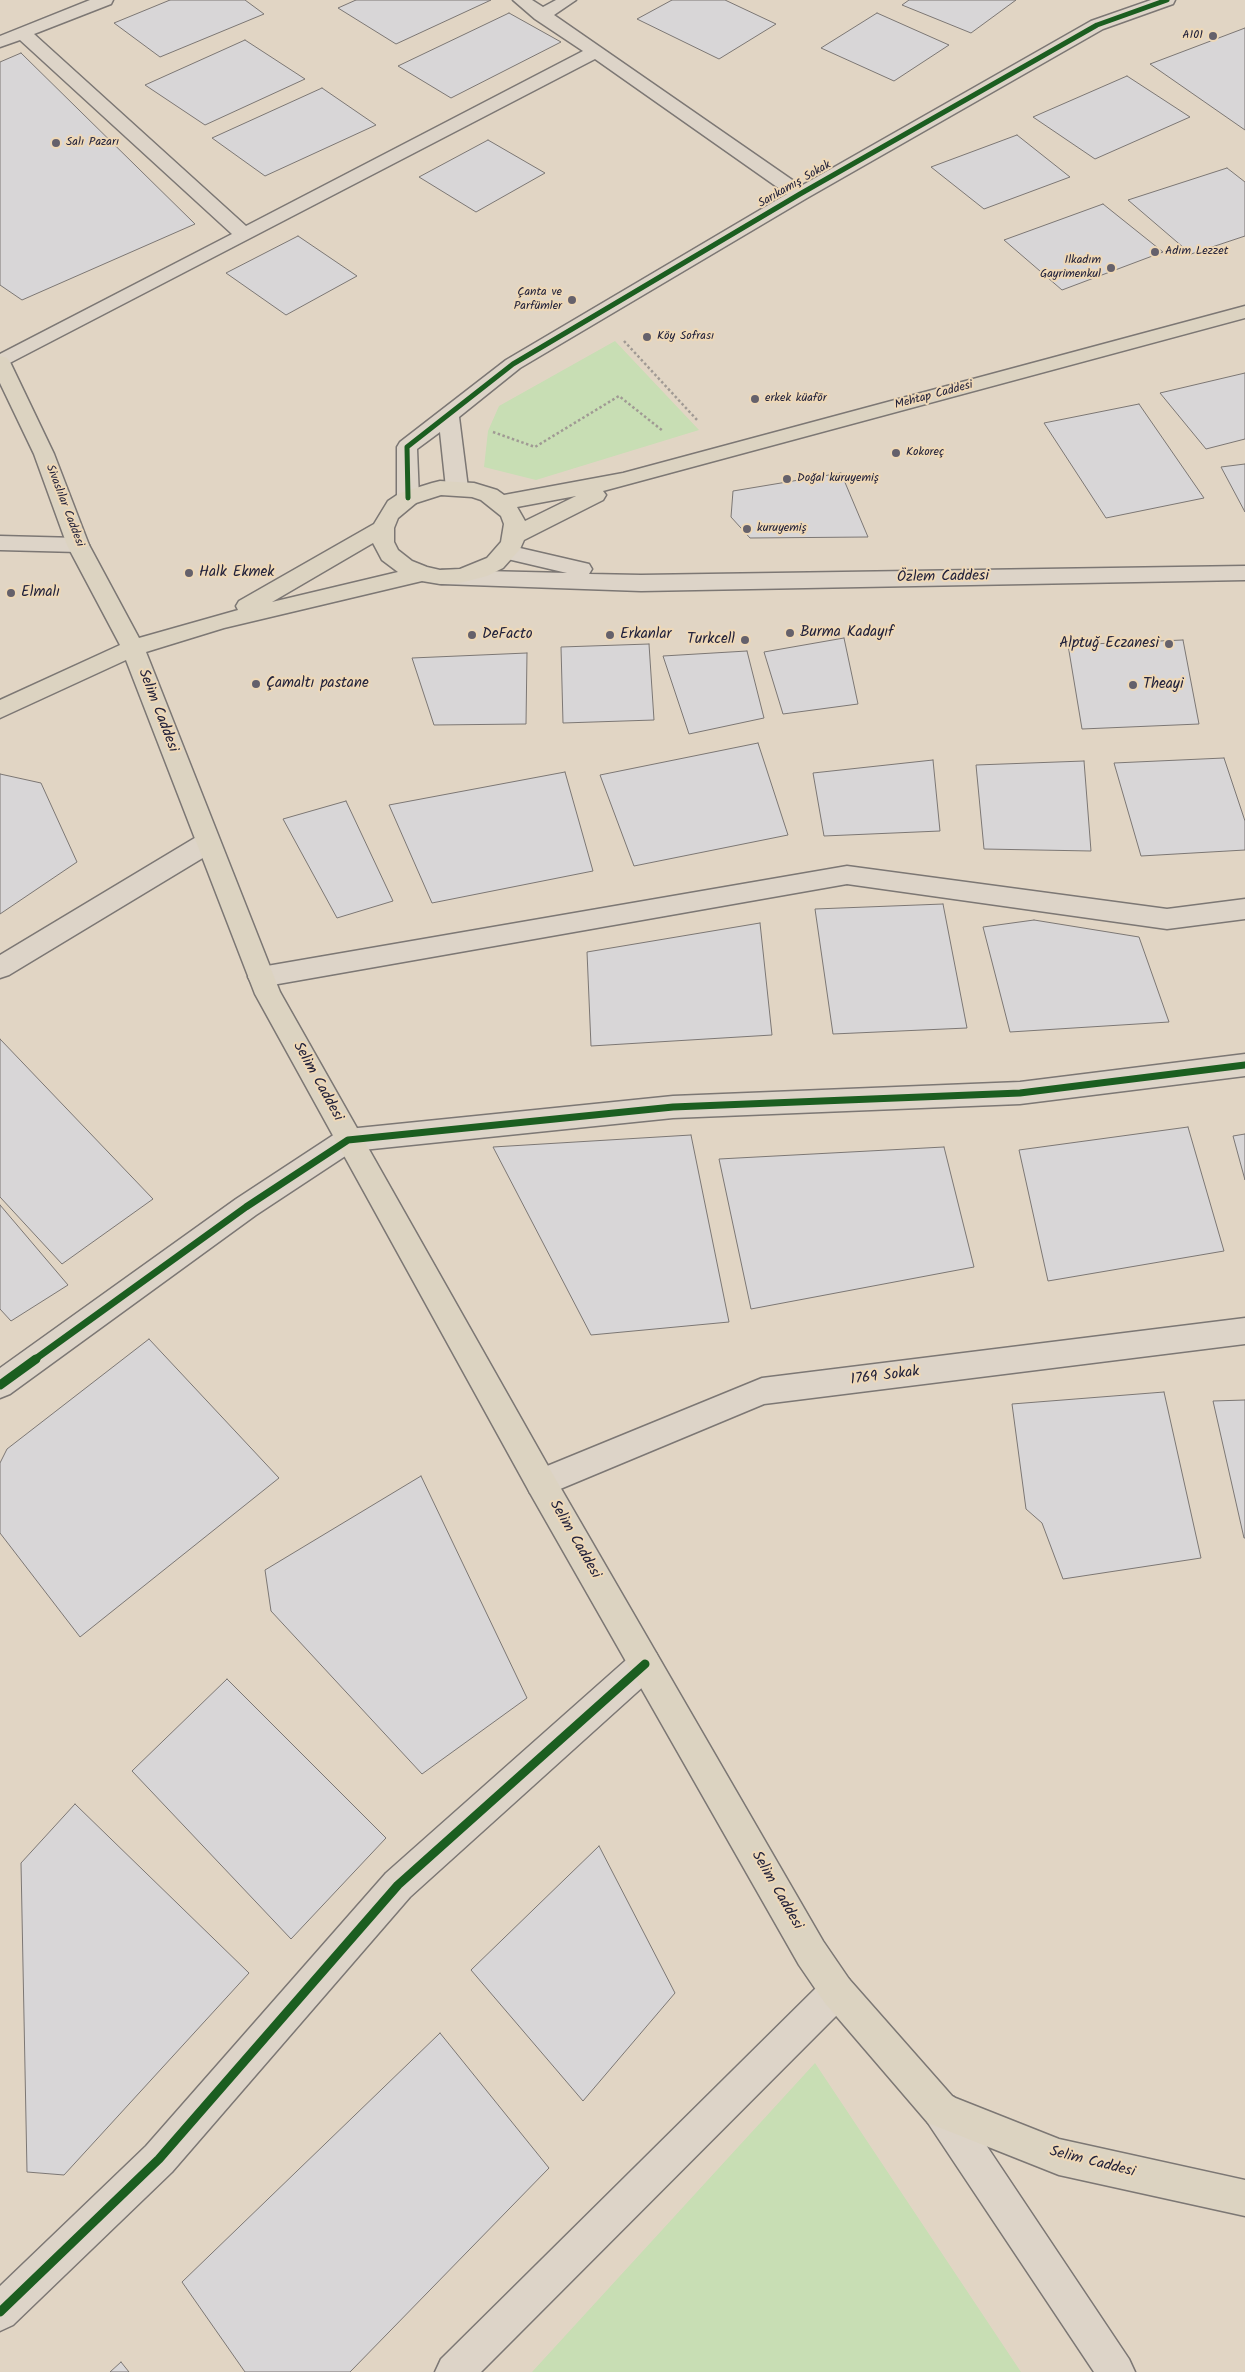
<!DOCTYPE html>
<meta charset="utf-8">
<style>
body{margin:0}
canvas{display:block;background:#e1d5c4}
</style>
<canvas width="1245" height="2372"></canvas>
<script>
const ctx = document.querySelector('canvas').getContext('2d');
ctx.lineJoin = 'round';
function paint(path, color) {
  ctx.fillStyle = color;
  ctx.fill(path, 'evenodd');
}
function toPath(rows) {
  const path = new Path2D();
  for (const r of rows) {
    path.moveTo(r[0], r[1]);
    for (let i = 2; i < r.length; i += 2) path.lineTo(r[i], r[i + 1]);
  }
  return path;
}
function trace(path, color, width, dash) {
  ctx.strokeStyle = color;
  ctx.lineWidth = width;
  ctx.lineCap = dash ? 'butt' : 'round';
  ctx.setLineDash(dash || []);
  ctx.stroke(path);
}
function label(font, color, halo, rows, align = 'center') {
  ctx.font = font + ' Kalam,sans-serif';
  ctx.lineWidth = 4;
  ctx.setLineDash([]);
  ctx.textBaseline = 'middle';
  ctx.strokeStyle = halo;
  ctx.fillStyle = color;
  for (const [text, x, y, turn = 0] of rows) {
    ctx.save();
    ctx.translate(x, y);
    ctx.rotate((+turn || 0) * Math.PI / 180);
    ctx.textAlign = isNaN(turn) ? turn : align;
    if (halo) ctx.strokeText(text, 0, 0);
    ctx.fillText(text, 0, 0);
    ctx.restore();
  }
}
const green = toPath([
 [615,341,699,430,536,480,484,467,488,431,499,406],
 [815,2063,1021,2372,532,2372]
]);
const building = toPath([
 [170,0,245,0,264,14,160,57,114,23,170,0],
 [356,0,491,0,396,44,338,8,356,0],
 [672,0,725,0,776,24,719,59,637,19,672,0],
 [909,0,1016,0,971,33,902,5,909,0],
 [509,13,561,42,451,98,398,66,509,13],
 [877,13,949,45,894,81,821,48,877,13],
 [1245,28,1245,130,1150,64,1245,28],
 [245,40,305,79,205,125,145,85,245,40],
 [21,53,195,224,22,300,0,285,0,62,21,53],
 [1127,76,1190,117,1095,159,1033,117,1127,76],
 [322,88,376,125,265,176,212,138,322,88],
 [1017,135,1070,177,984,209,931,167,1017,135],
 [488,140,545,173,476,212,419,177,488,140],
 [1227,168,1245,182,1245,236,1191,254,1128,200,1227,168],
 [1103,204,1163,252,1062,290,1004,240,1103,204],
 [298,236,357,276,286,315,226,273,298,236],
 [1245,373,1245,439,1206,449,1160,393,1245,373],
 [1139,404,1204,498,1106,518,1044,423,1139,404],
 [1245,464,1245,512,1221,467,1245,464],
 [841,473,868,537,750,538,731,517,733,491,841,473],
 [844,638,858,704,783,714,764,652,844,638],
 [1183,640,1199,724,1082,729,1068,645,1183,640],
 [649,644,654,720,563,723,561,647,649,644],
 [747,651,764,718,689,734,663,656,747,651],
 [527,653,526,724,434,725,412,658,527,653],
 [758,743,788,835,634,866,600,775,758,743],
 [1224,758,1245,821,1245,850,1141,856,1114,763,1224,758],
 [933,760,940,831,824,836,813,773,933,760],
 [1084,761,1091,851,984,849,976,765,1084,761],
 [565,772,593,871,432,903,389,805,565,772],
 [0,774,41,783,77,862,0,914,0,774],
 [346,801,393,901,337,918,283,819,346,801],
 [943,904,967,1028,833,1034,815,909,943,904],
 [1034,920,1139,937,1169,1022,1010,1032,983,927,1034,920],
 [760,923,772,1035,591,1046,587,952,760,923],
 [0,1039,153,1199,62,1264,0,1197,0,1039],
 [1188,1127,1224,1251,1048,1281,1019,1150,1188,1127],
 [1245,1134,1245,1180,1233,1136,1245,1134],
 [691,1135,729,1322,591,1335,493,1147,691,1135],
 [944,1147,974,1267,751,1309,719,1159,944,1147],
 [0,1205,68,1285,11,1321,0,1309,0,1205],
 [149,1339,279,1478,80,1637,0,1533,0,1463,7,1449,149,1339],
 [1164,1392,1201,1558,1063,1579,1042,1523,1026,1509,1012,1404,1164,1392],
 [1245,1400,1245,1538,1244,1538,1213,1401,1245,1400],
 [421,1476,527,1698,422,1774,271,1611,265,1570,421,1476],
 [227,1679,386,1838,291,1939,132,1771,227,1679],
 [75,1804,249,1973,64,2175,27,2172,21,1863,75,1804],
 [599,1846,675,1993,583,2101,471,1970,599,1846],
 [440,2033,549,2168,350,2372,245,2372,182,2282,440,2033],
 [121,2362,129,2372,110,2372,121,2362]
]);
const path = toPath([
 [624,341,698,421],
 [493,432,535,447,619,396,663,431]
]);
const minor = toPath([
 [90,0,113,0,111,4,34,34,246,226,583,51,535,19,513,0,532,0,543,7,556,0,576,0,554,15,801,186,1091,21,1151,0,1175,0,1173,4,1103,29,807,198,520,368,459,417,468,488,465,493,457,495,449,493,446,488,440,432,417,449,419,498,416,503,408,505,400,503,397,498,397,447,400,442,506,360,787,194,595,59,0,368,0,354,232,234,20,40,0,47,0,36,90,0],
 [0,536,78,538,86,540,89,545,86,550,78,552,0,550,0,536],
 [507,545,589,564,592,569,589,574,641,575,1245,566,1245,580,641,591,442,584,434,582,431,577,434,572,442,570,567,573,499,557,496,552,499,547,507,545],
 [207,834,216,836,219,843,216,850,9,975,0,978,0,955,198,836,207,834],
 [847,866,1167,909,1245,899,1245,919,1167,929,847,884,261,987,252,984,248,977,252,970,261,967,847,866],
 [1245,1054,1245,1076,1020,1104,673,1118,353,1151,256,1215,10,1394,0,1398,0,1368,236,1199,338,1132,348,1129,673,1096,1020,1082,1245,1054],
 [1245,1318,1245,1344,764,1404,541,1497,530,1493,526,1483,530,1473,762,1378,1245,1318],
 [645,1648,656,1653,661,1664,656,1675,410,1897,172,2172,13,2325,0,2331,0,2286,146,2146,386,1873,634,1653,645,1648],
 [837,1974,849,1979,854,1991,849,2003,481,2372,435,2372,441,2359,825,1979,837,1974],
 [941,2092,954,2097,1129,2359,1135,2372,1094,2372,928,2123,923,2110,928,2097,941,2092]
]);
const major = toPath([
 [1245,306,1245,318,603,491,606,495,603,500,524,540,520,549,503,568,487,576,460,583,440,584,422,581,224,628,146,652,280,992,552,1473,823,1941,849,1979,953,2097,1059,2139,1245,2180,1245,2216,1059,2175,928,2123,825,2003,799,1965,530,1493,255,994,126,660,0,718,0,700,120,645,67,545,34,454,0,383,0,356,7,358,10,362,54,454,89,545,139,638,238,610,236,606,239,601,374,524,388,501,400,493,432,483,440,481,474,483,497,490,504,495,623,473,1245,306],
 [441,495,472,497,481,500,501,516,504,524,501,542,487,558,460,569,440,570,427,567,412,561,398,550,394,542,394,528,398,518,416,503,441,495],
 [576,496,525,521,517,507,576,496],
 [373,543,382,560,398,572,272,602,373,543]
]);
const cyclewayFar2 = toPath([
 [408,498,407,447,513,364,800,194,1097,25,1167,0]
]);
const cyclewayFar1 = toPath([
 [34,1360,246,1207,348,1140,673,1107,1020,1093,1245,1065]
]);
const cycleway = toPath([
 [0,1385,36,1359],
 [0,2312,159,2159,398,1885,645,1664]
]);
const markers = [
 [1213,36,5,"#65616b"],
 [56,143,5,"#65616b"],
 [1155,252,5,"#65616b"],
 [1111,268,5,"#65616b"],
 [572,300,5,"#65616b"],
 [647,337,5,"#65616b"],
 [755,399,5,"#65616b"],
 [896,453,5,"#65616b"],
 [787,479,5,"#65616b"],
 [747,529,5,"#65616b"],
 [189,573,5,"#65616b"],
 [11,593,5,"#65616b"],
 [790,633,5,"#65616b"],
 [472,635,5,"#65616b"],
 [610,635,5,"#65616b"],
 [745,640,5,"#65616b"],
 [1169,644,5,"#65616b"],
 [256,684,5,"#65616b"],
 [1133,685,5,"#65616b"]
];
const farPoinames = [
 ["A101",1203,36,"right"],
 ["Salı Pazarı",66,143],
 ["Adım Lezzet",1165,252],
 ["Ilkadım",1101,261,"right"],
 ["Gayrimenkul",1101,275,"right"],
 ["Çanta ve",562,293,"right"],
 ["Parfümler",562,307,"right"],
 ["Köy Sofrası",657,337],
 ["erkek küaför",765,399],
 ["Kokoreç",906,453],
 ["Doğal kuruyemiş",797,479],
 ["kuruyemiş",757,529]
];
const farStreetnames = [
 ["Sarıkamış Sokak",795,185,-30],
 ["Mehtap Caddesi",934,396,-15],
 ["Sivaslılar Caddesi",64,506,69]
];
const poiNames = [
 ["Halk Ekmek",199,573],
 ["Elmalı",21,593],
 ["Burma Kadayıf",800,633],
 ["DeFacto",482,635],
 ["Erkanlar",620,635],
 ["Turkcell",735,640,"right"],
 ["Alptuğ Eczanesi",1159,644,"right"],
 ["Çamaltı pastane",266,684],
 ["Theayi",1143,685]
];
const streetNames = [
 ["Özlem Caddesi",943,578,-1],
 ["Selim Caddesi",157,711,69],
 ["Selim Caddesi",317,1082,61],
 ["1769 Sokak",885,1377,-7],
 ["Selim Caddesi",574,1540,60],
 ["Selim Caddesi",776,1891,60],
 ["Selim Caddesi",1092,2163,14]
];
paint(green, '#c8deb4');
paint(building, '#d8d6d7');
trace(building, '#7c7774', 1);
trace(minor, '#7c7774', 3);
trace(major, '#7c7774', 3);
trace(path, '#a09a94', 2.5, [2.5, 2.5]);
paint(minor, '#ddd4c8');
paint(major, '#dcd3c1');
trace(cyclewayFar2, '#1b5e20', 5);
trace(cyclewayFar1, '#1b5e20', 7);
trace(cycleway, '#1b5e20', 9);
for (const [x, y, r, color] of markers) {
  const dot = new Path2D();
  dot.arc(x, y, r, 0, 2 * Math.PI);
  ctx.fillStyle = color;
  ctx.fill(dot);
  trace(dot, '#eed8b7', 2);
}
label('12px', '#22223b', '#eed8b7', farPoinames, 'left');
label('12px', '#22223b', '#eed8b7', farStreetnames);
label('15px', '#22223b', '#eed8b7', poiNames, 'left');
label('15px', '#22223b', '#eed8b7', streetNames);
</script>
